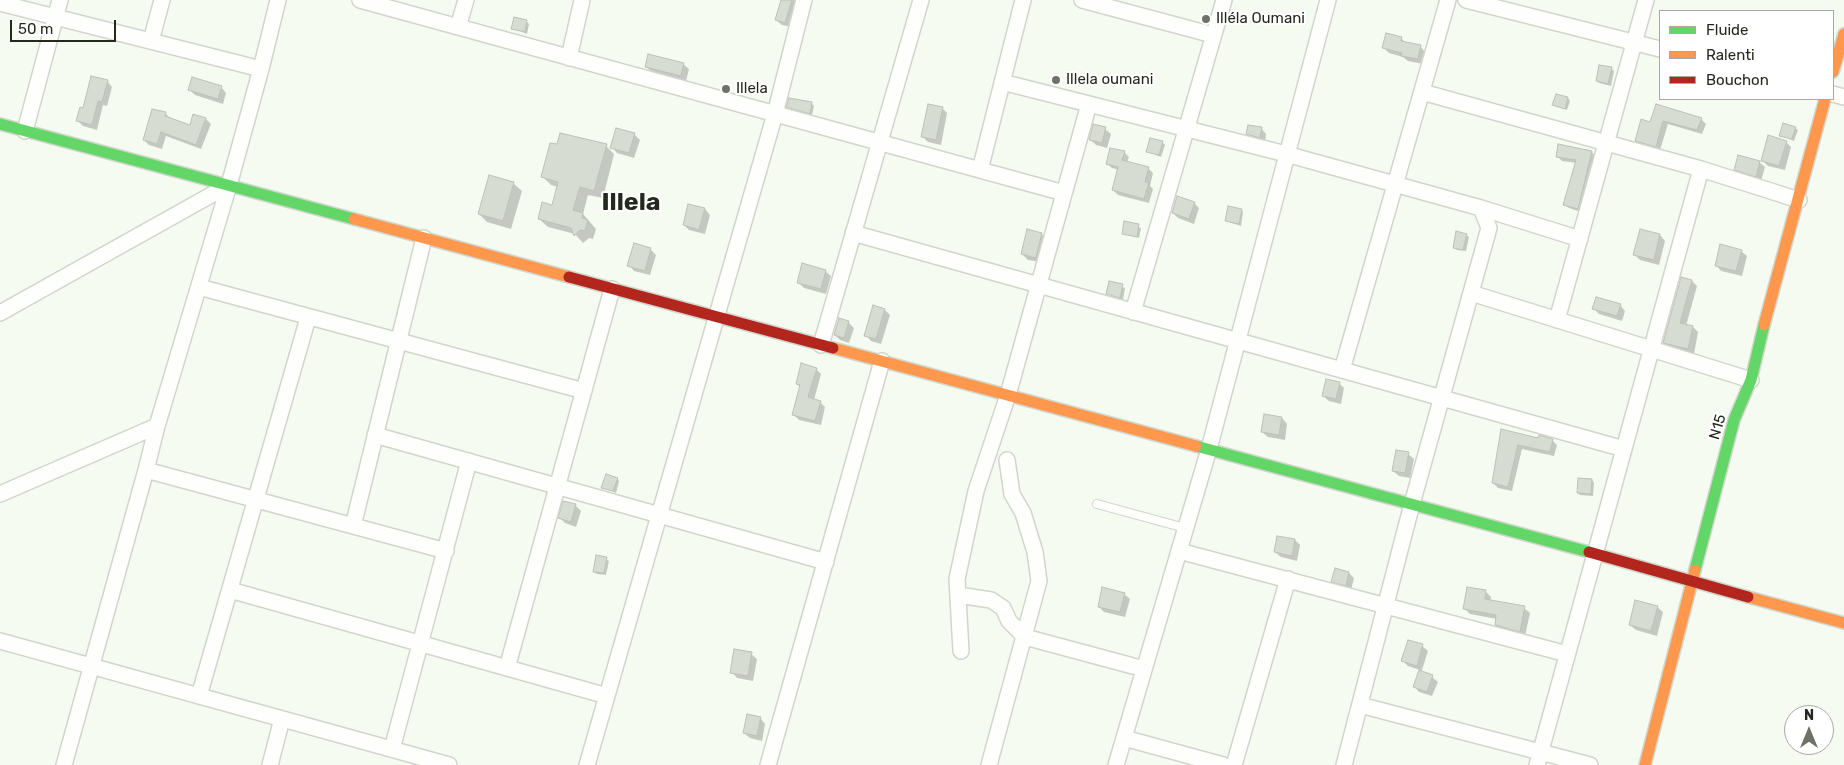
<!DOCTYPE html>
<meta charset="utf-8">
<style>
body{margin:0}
#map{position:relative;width:1844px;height:765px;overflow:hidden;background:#f6fbf1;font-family:Rubik,sans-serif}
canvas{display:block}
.legend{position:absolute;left:1659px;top:10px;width:175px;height:90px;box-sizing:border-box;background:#fff;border:1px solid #a7a9a5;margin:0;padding:6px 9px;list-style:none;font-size:15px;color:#24281d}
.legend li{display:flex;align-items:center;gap:10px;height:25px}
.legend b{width:25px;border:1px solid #a7a9a5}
.north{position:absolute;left:1784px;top:705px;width:50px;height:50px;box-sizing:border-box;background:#fff;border:1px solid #a7a9a5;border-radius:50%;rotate:0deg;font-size:14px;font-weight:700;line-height:20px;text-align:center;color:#24281d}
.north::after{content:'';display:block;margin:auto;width:18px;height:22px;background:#6e7267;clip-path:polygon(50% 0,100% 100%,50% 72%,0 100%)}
.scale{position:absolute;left:10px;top:20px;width:106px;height:22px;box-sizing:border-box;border:2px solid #24281d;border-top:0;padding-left:6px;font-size:15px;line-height:18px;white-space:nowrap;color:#24281d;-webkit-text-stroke:4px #fff;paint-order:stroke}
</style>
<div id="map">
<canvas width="1844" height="765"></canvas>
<ul class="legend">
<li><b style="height:6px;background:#63d668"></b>Fluide</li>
<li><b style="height:6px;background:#ff974d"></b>Ralenti</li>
<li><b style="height:6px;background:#b3261e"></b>Bouchon</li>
</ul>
<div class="north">N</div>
<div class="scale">50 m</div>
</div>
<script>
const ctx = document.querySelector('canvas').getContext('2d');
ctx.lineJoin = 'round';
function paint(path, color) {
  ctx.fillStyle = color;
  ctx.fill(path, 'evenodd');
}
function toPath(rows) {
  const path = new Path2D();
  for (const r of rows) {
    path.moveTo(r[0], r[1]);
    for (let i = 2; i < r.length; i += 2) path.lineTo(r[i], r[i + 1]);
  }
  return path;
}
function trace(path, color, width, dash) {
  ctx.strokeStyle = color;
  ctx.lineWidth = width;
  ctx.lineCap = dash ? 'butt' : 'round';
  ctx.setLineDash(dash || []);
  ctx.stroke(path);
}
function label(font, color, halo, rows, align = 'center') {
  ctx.font = font + ' Rubik,sans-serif';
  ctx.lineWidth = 4;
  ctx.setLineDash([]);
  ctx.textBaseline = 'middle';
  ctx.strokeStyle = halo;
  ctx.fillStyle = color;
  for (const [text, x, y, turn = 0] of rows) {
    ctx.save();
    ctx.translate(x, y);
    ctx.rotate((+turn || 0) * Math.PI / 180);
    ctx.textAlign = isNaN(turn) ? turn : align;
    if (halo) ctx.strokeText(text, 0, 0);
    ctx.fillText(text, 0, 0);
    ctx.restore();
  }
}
const shadow = toPath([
 [782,0,798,0,791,27,782,25,776,20],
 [527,22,529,24,527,34,513,28],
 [1401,38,1407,44,1420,46,1425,52,1423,64,1408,61,1403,57,1389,53,1384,48],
 [683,64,689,69,686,81,652,72,646,67],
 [1611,68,1614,71,1611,86,1599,83,1597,81],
 [107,81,112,87,107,106,103,105,97,130,83,126,78,121],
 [221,87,226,93,223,104,195,95,190,90],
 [1568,98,1570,101,1567,110,1554,105],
 [811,103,814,106,812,115,788,107],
 [1657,105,1701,119,1706,124,1702,134,1668,124,1660,150,1641,145,1636,140,1651,124],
 [942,108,947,113,941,145,928,142,923,137],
 [166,114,171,119,191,126,194,116,206,119,211,124,201,149,166,136,162,149,149,145,144,140],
 [1261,128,1266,134,1265,142,1253,139,1247,134],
 [1795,128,1798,130,1794,141,1780,135],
 [1105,129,1111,134,1107,148,1096,145,1090,139],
 [634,134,640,140,634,158,617,153,612,147],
 [1162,142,1165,145,1161,157,1148,152],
 [1786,142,1791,147,1785,170,1768,166,1762,160],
 [606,146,614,154,603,198,588,195,583,214,596,229,593,239,589,238,583,243,575,234,548,227,539,219,553,206,558,187,551,185,543,177],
 [1124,152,1129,157,1127,162,1148,168,1153,173,1150,186,1153,189,1149,203,1118,195,1113,190,1119,170,1112,168,1107,164],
 [1592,152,1595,156,1581,212,1569,208,1565,205,1577,163,1562,161,1558,157],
 [1759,162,1765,167,1761,181,1741,175,1735,169],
 [513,183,522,191,511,229,487,222,479,214],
 [1194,203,1199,208,1194,224,1178,218,1173,213],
 [705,209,710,215,705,234,689,230,684,225],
 [1241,210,1243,212,1241,226,1226,221],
 [1125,223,1141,228,1139,238,1123,233],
 [1641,231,1660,235,1665,241,1659,265,1640,260,1635,255],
 [1041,234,1047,239,1042,262,1028,260,1022,254],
 [1466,235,1469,237,1466,251,1457,250,1454,247],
 [651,250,656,255,650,275,634,271,629,265],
 [1741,251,1747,256,1742,276,1721,271,1716,265],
 [825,271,831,276,826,294,804,288,798,282],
 [1692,281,1697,286,1686,326,1693,327,1698,332,1694,354,1670,348,1664,342],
 [1110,283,1125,288,1123,300,1108,294],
 [1620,305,1625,311,1622,321,1599,314,1593,308],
 [885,310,890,315,881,344,871,341,866,335],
 [848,322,854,328,849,343,840,340,835,335],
 [816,369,821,374,814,400,820,402,825,407,821,425,799,420,793,414,800,387,797,384],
 [1339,383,1344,388,1341,404,1329,401,1323,396],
 [1282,418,1287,424,1285,440,1268,437,1262,432],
 [1502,431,1539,439,1552,440,1557,445,1554,456,1522,449,1512,491,1498,488,1493,483],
 [1408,454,1414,459,1410,478,1399,476,1393,471],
 [617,479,619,481,616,493,603,487],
 [1592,480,1594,483,1593,496,1580,495,1578,493],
 [575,505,581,511,576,527,565,523,560,518],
 [1295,540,1300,545,1297,561,1281,557,1275,552],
 [606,559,609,561,606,575,597,574,594,571],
 [1336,570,1349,573,1354,578,1351,590,1338,587,1333,581],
 [1468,588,1486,592,1491,597,1490,601,1524,608,1530,613,1525,636,1501,630,1496,625,1497,619,1470,614,1465,609],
 [1124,594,1130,599,1125,617,1104,612,1099,607],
 [1657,607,1663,612,1657,636,1636,630,1630,625],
 [1422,646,1428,651,1421,673,1432,677,1438,682,1432,696,1419,692,1414,686,1420,670,1408,666,1403,661],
 [751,654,757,659,753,681,737,678,732,672],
 [760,718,765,724,762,741,750,738,744,733]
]);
const building = toPath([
 [781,0,792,0,785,23,775,20,781,0],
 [514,17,527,20,525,32,511,29,514,17],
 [1386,33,1402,37,1401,41,1421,45,1418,59,1401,56,1402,53,1382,48,1386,33],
 [648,54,684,63,681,76,645,67,648,54],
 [1599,65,1612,67,1608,84,1596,81,1599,65],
 [91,76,108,80,102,102,98,101,92,125,76,121,80,107,83,108,91,76],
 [192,77,222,86,218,99,188,90,192,77],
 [1556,94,1568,97,1565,109,1552,105,1556,94],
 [789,98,812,102,810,114,786,107,789,98],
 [928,104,943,107,936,140,921,137,928,104],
 [1656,104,1702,118,1697,130,1663,121,1656,147,1635,141,1641,119,1650,122,1656,104],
 [152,109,166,112,165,116,190,125,193,114,206,118,196,145,161,132,157,144,143,140,152,109],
 [1783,123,1796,127,1792,139,1779,136,1783,123],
 [1093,124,1106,127,1102,143,1089,140,1093,124],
 [1248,125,1262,127,1260,138,1246,134,1248,125],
 [616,128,635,133,629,153,610,148,616,128],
 [560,133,607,144,594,191,580,187,573,210,583,213,582,218,588,220,585,231,580,230,574,236,571,228,538,219,542,202,552,205,558,182,541,177,550,143,557,144,560,133],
 [1768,135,1787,141,1779,166,1761,161,1768,135],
 [1150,138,1163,141,1159,155,1146,152,1150,138],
 [1558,144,1592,151,1578,209,1563,205,1576,160,1556,157,1558,144],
 [1110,148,1125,151,1122,160,1149,167,1145,182,1149,183,1144,199,1112,190,1118,167,1106,164,1110,148],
 [1738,155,1760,161,1756,177,1734,170,1738,155],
 [489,175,514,182,503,221,478,214,489,175],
 [1177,196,1195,202,1189,219,1172,213,1177,196],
 [688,204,705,208,699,230,683,225,688,204],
 [1228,206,1242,209,1239,224,1225,221,1228,206],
 [1124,221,1139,224,1137,237,1122,234,1124,221],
 [1027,229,1042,233,1036,258,1021,254,1027,229],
 [1640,229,1660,234,1654,260,1633,255,1640,229],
 [1456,231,1467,234,1463,250,1453,248,1456,231],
 [634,243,651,248,645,271,627,266,634,243],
 [1720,244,1742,250,1736,271,1715,266,1720,244],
 [802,263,826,270,821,289,797,283,802,263],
 [1681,277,1692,280,1680,323,1693,326,1688,349,1663,343,1681,277],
 [1109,281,1123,284,1120,298,1106,294,1109,281],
 [1596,297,1621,304,1617,316,1592,309,1596,297],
 [873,305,885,309,876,339,864,336,873,305],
 [839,318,849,321,844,338,834,335,839,318],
 [801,363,817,368,808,397,821,401,815,421,792,415,800,385,796,384,801,363],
 [1326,379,1340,382,1336,399,1322,396,1326,379],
 [1264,414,1282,417,1279,435,1261,432,1264,414],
 [1501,429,1538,438,1539,435,1553,439,1550,452,1518,445,1508,487,1492,483,1501,429],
 [1396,450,1409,452,1405,473,1392,471,1396,450],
 [606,474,618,478,613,491,601,488,606,474],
 [1578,478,1592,479,1591,494,1577,493,1578,478],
 [563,501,576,504,571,522,558,518,563,501],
 [1277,536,1295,539,1292,556,1274,552,1277,536],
 [596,555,607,557,604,573,593,572,596,555],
 [1335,568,1349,572,1346,586,1331,582,1335,568],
 [1102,587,1125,593,1120,612,1098,607,1102,587],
 [1467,587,1486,590,1485,599,1525,606,1520,632,1495,625,1496,615,1463,609,1467,587],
 [1635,600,1658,606,1651,631,1629,625,1635,600],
 [1408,640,1423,644,1417,666,1401,661,1408,640],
 [734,649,752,652,748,676,730,673,734,649],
 [1419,670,1433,675,1427,692,1413,687,1419,670],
 [747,714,761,717,757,736,743,733,747,714]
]);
const lane = toPath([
 [1097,504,1185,528]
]);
const street = toPath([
 [360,0,1064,193],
 [1082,0,1213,35],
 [1466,0,1660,49],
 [0,3,261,69],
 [458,27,466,0],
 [151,41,162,0],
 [569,58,582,0],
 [1002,82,1286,154,1481,208,1489,228,1412,504,1344,765],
 [1422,92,1701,169,1799,200],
 [1833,94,1844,97],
 [25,131,60,0],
 [980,170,1023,0],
 [1481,208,1580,239],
 [853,233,1624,449],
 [199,287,584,391],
 [1471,293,1751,380],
 [1133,312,1224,0],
 [0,313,229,185,261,69,278,0],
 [1557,320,1646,0],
 [821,345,921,0],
 [1342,370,1448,0],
 [375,435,826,562],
 [146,470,446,551],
 [0,494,157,426],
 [353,526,424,238],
 [1179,551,1567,654],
 [230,590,607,696],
 [958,595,991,600,1003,608,1009,621,1025,637,1144,669],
 [0,641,449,765],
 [961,651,957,579,976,491,1008,395,1089,104],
 [507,668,612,289],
 [199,696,308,318],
 [1360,705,1590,765],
 [1124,738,1223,765],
 [392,749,469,461],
 [64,765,146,470,157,426,229,185],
 [270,765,282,719],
 [587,765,775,114,804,0],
 [768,765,882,361],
 [989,765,1039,581,1035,552,1023,513,1012,494,1007,460],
 [1116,765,1209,449,1328,0],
 [1234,765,1288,579],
 [1537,765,1701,169]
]);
const fast = toPath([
 [0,124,354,219],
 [1196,446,1589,552],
 [1695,570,1734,420,1751,380,1764,325]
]);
const slow = toPath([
 [1833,72,1844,34],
 [354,219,569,277],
 [1764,325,1825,99],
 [833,348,1196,446],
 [1748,597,1844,623],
 [1645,765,1695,570]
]);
const jam = toPath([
 [569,277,833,348],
 [1589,552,1748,597]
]);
const markers = [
 [1206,19,5,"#6e7267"],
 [1056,80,5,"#6e7267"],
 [726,89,5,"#6e7267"]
];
const poiNames = [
 ["Illéla Oumani",1216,19],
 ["Illela oumani",1066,80],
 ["Illela",736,89]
];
const streetNames = [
 ["N15",1718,427,-74]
];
const townNames = [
 ["Illela",631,203]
];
paint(shadow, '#0003');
paint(building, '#d7dcd2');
trace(building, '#bcc0b7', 1);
trace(lane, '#d1d6cc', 10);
trace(street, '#d1d6cc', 18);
trace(fast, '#d1d6cc', 14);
trace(slow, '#d1d6cc', 14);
trace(jam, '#d1d6cc', 14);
trace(lane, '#fefefd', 8);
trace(street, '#fefefd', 15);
trace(fast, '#63d668', 11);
trace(slow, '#ff974d', 11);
trace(jam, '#b3261e', 11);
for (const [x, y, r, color] of markers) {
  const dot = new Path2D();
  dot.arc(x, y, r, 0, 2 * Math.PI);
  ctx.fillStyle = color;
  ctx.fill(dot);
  trace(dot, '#fff', 2);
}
label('15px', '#24281d', '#fff', poiNames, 'left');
label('15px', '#24281d', '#fff', streetNames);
label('bold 25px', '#24281d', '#fff', townNames);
</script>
